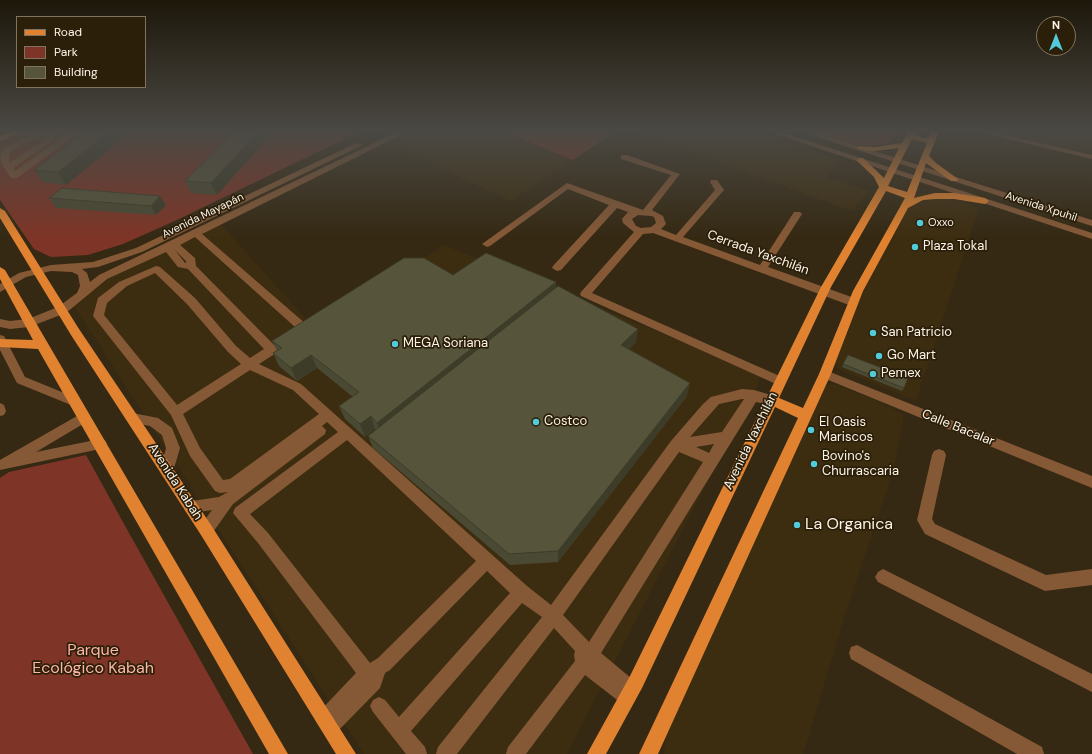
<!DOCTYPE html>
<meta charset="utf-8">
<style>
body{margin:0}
#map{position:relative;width:1092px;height:754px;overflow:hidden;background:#352913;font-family:"DM Sans",sans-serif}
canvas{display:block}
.legend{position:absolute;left:16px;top:16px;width:130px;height:72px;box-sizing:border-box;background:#2b1f09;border:1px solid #7f7462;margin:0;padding:5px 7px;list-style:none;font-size:12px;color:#fcf4e7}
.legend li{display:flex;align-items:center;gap:8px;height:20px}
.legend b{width:20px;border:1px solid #7f7462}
.north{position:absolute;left:1036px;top:16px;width:40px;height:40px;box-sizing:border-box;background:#2b1f09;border:1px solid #7f7462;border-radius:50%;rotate:0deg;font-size:11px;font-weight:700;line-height:16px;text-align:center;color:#fcf4e7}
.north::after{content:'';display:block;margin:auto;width:14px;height:18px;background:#52cbd9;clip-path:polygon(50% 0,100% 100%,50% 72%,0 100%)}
</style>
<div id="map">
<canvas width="1092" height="754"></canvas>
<ul class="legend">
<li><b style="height:5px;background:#e18230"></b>Road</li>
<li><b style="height:11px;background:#7e3527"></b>Park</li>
<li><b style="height:11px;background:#56553b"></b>Building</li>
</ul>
<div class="north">N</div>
</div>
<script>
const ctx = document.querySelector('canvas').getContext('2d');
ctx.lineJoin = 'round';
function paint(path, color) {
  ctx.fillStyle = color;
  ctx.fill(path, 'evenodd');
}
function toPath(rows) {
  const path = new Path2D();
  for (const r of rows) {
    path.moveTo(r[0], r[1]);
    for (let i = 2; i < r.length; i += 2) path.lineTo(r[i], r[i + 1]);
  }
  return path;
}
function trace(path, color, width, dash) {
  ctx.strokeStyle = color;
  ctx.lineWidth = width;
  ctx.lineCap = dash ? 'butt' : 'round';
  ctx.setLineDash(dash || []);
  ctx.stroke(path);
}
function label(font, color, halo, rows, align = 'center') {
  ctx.font = font + ' "DM Sans",sans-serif';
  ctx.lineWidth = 3.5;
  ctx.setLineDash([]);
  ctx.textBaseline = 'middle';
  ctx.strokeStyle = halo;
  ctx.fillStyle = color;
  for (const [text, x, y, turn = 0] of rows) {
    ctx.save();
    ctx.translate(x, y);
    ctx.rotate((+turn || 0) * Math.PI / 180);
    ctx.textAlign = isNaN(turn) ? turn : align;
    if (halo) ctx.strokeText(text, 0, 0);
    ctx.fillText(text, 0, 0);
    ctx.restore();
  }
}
const built = toPath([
 [415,132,503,132,573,160,511,201,390,145],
 [636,132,756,132,841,160,826,177,869,191,852,211],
 [989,132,1092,132,1092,155],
 [927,193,939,195,979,208,916,401,839,369,834,363,834,357,904,197],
 [218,221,314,328,444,245,763,374,567,754,364,754,68,297],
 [836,384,880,402,904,415,894,469,847,609,803,754,664,754,670,696,821,385]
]);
const green = toPath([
 [22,132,359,132,179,219,123,244,88,255,51,257,34,249,0,200,0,140],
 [811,132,899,132,890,143,873,146,848,144],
 [86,455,129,533,253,754,0,754,0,478,9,472]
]);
const forest = toPath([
 [503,132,614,132,573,160]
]);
const minor = toPath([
 [35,132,48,132,55,139,13,168,15,171,70,132,79,132,17,178,11,178,1,163,0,157,2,150,35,132],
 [41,135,46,139,9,163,10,151,41,135],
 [397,132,407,132,202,234,314,331,316,334,314,337,306,337,195,237,180,245,195,258,196,266,276,347,278,350,276,353,259,364,301,384,527,586,551,605,671,441,703,404,711,397,742,389,754,390,771,395,775,397,777,400,775,403,771,405,756,402,601,653,637,683,640,689,633,703,627,706,621,703,585,675,526,754,506,754,508,747,575,661,574,655,575,651,554,628,457,754,436,754,438,747,542,617,522,603,411,731,425,747,427,754,406,754,373,712,370,706,373,700,379,697,385,700,399,717,510,593,487,571,390,670,385,673,380,688,336,733,330,736,324,733,321,727,318,725,315,719,318,713,356,673,258,543,233,513,235,508,338,432,327,422,322,426,326,430,325,434,233,504,211,535,206,537,201,535,199,530,201,525,212,510,191,513,186,512,184,507,186,502,219,497,228,492,220,493,215,491,190,456,171,415,93,316,98,298,119,282,156,266,160,267,195,298,236,346,250,358,264,349,188,269,178,267,166,252,107,279,66,313,29,327,10,329,0,327,0,319,10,321,28,319,58,307,77,293,80,286,78,275,72,272,51,271,26,277,0,292,0,284,19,273,51,265,93,262,136,248,356,143,363,145,142,252,98,267,82,269,87,273,90,282,99,275,397,132],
 [175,250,186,261,186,263,185,263,175,250],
 [155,273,187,304,228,352,241,364,177,405,104,315,107,303,127,286,155,273],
 [250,370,293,390,319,414,230,479,223,480,200,448,183,414,250,370],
 [742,399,744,399,722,432,690,437,719,404,742,399],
 [347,440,476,561,378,658,370,663,268,533,250,514,347,440],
 [714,444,709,453,696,447,714,444],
 [679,452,703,462,589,642,563,615,679,452],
 [769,132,781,132,1092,233,1092,239,769,132],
 [802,132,814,132,1092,220,1092,226,802,132],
 [978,132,992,132,1092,155,1092,159,978,132],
 [621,155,627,155,680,174,652,210,663,216,666,224,661,229,676,235,715,190,710,182,711,180,717,180,724,190,683,237,760,265,794,212,800,212,802,214,768,267,857,299,858,302,857,305,849,305,653,233,643,234,592,293,784,378,786,381,784,384,776,384,581,296,580,294,581,292,634,232,623,223,622,219,628,212,617,208,561,270,557,271,552,268,553,266,609,205,568,189,490,246,487,247,482,244,567,183,643,210,671,175,621,159,621,155],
 [638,215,651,216,654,217,656,223,651,227,641,228,636,226,632,219,638,215],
 [0,335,4,336,25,377,79,399,81,402,79,405,75,407,71,405,17,383,0,350,0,335],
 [825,370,1092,476,1092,488,821,377,819,374,821,371,825,370],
 [0,403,4,405,6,411,4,415,0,416,0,403],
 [84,412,88,413,90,417,88,421,36,452,100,439,105,440,107,444,105,448,0,470,0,460,84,412],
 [133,413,158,418,172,428,180,448,172,475,167,477,162,475,160,471,166,448,162,435,150,426,129,422,127,418,129,414,133,413],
 [939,449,944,451,946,455,932,519,935,524,1046,575,1092,569,1092,585,1045,591,925,534,917,520,932,455,934,451,939,449],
 [883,569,1092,674,1092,692,878,582,875,577,878,572,883,569],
 [857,645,1042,747,1044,754,1017,754,851,659,849,653,851,647,857,645]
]);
const major = toPath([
 [12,132,23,132,0,141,0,136,12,132],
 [907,132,915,132,914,134,922,138,928,138,931,132,939,132,929,156,936,163,958,179,957,181,951,181,926,163,914,198,935,193,954,193,985,198,989,201,985,204,954,199,935,199,923,200,908,208,863,291,831,374,658,754,639,754,798,418,775,407,642,688,606,754,587,754,630,676,821,287,879,187,874,177,856,160,860,158,863,158,884,178,899,148,875,151,860,150,856,148,860,146,875,147,902,143,907,132],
 [912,139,927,143,907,192,888,186,912,139],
 [886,191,905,198,853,291,819,374,803,408,779,398,831,287,886,191],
 [0,208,5,211,79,329,211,525,356,754,336,754,201,535,71,335,0,218,0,208],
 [0,267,5,270,288,754,269,754,38,349,0,347,0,339,33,340,0,279,0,267]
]);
const wall = toPath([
 [84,132,66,185,43,182,34,170],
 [233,132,273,132,217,195,191,193,185,181],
 [160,196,166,205,156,215,56,208,49,198],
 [453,275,556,282,556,288,636,342,629,349,687,396,558,562,510,565,373,448,368,436,376,430,375,429,365,437,345,419,339,406,353,397,317,368,297,381,279,366,273,353,277,351,272,341],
 [848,355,904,388,902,391,842,367]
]);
const shadedWall = toPath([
 [109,132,131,132,66,185,58,172],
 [258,132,273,132,217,195,211,183],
 [160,196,166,205,156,215,151,206],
 [556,282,556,295,381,436,377,423],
 [638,329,636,342,620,359,621,345],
 [311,355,317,368,297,381,291,368],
 [690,383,687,396,558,562,558,551],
 [371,416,375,429,365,437,360,424]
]);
const building = toPath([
 [84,132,109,132,58,172,34,170,84,132],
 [233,132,258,132,211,183,185,181,233,132],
 [62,188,160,196,151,206,49,198,62,188],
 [486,253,556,282,377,423,371,416,360,424,339,406,359,392,311,355,291,368,273,353,282,348,272,341,404,258,424,258,453,275,486,253],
 [558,286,638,329,621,345,690,383,558,551,509,554,368,436,558,286],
 [848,355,908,378,904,388,843,364,848,355]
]);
const markers = [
 [920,223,4,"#52cbd9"],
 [915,247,4,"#52cbd9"],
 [873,333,4,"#52cbd9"],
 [395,344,4,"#52cbd9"],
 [879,356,4,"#52cbd9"],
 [873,374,4,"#52cbd9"],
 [536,422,4,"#52cbd9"],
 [811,430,4,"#52cbd9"],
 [814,464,4,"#52cbd9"],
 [797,525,4,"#52cbd9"]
];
const farStreetnames = [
 ["Avenida Xpuhil",1041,207,18],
 ["Avenida Mayapán",203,216,-26]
];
const farPoinames = [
 ["Oxxo",928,223]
];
const poiNames = [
 ["Plaza Tokal",923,247],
 ["San Patricio",881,333],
 ["MEGA Soriana",403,344],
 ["Go Mart",887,356],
 ["Pemex",881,374],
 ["Costco",544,422],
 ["El Oasis",819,423],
 ["Mariscos",819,438],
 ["Bovino's",822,457],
 ["Churrascaria",822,472]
];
const streetNames = [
 ["Cerrada Yaxchilán",758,253,20],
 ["Calle Bacalar",958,428,22],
 ["Avenida Yaxchilán",751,441,-64],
 ["Avenida Kabah",175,482,57]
];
const nearPoinames = [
 ["La Organica",805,525]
];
const nearParknames = [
 ["Parque",93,651],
 ["Ecológico Kabah",93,669]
];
paint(built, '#3d2d10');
paint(green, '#7e3527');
paint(forest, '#863526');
paint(minor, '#865936');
paint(major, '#e18230');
paint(wall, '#4a4933');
paint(shadedWall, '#3c3c29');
paint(building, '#56553b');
trace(building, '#3c3c29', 1);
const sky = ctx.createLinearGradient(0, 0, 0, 238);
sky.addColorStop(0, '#1d170a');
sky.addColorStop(0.55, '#4b4944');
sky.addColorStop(1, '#4b494400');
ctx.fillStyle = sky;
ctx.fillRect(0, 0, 1092, 238);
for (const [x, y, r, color] of markers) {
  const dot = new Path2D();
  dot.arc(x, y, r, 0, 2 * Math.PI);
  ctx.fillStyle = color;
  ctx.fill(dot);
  trace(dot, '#2b1f09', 1.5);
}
label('11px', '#fcf4e7', '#2b1f09', farStreetnames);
label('11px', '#fcf4e7', '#2b1f09', farPoinames, 'left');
label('13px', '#fcf4e7', '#2b1f09', poiNames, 'left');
label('13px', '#fcf4e7', '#2b1f09', streetNames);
label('16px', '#fcf4e7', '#2b1f09', nearPoinames, 'left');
label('16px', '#fdb5a6', '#2b1f09', nearParknames);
</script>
